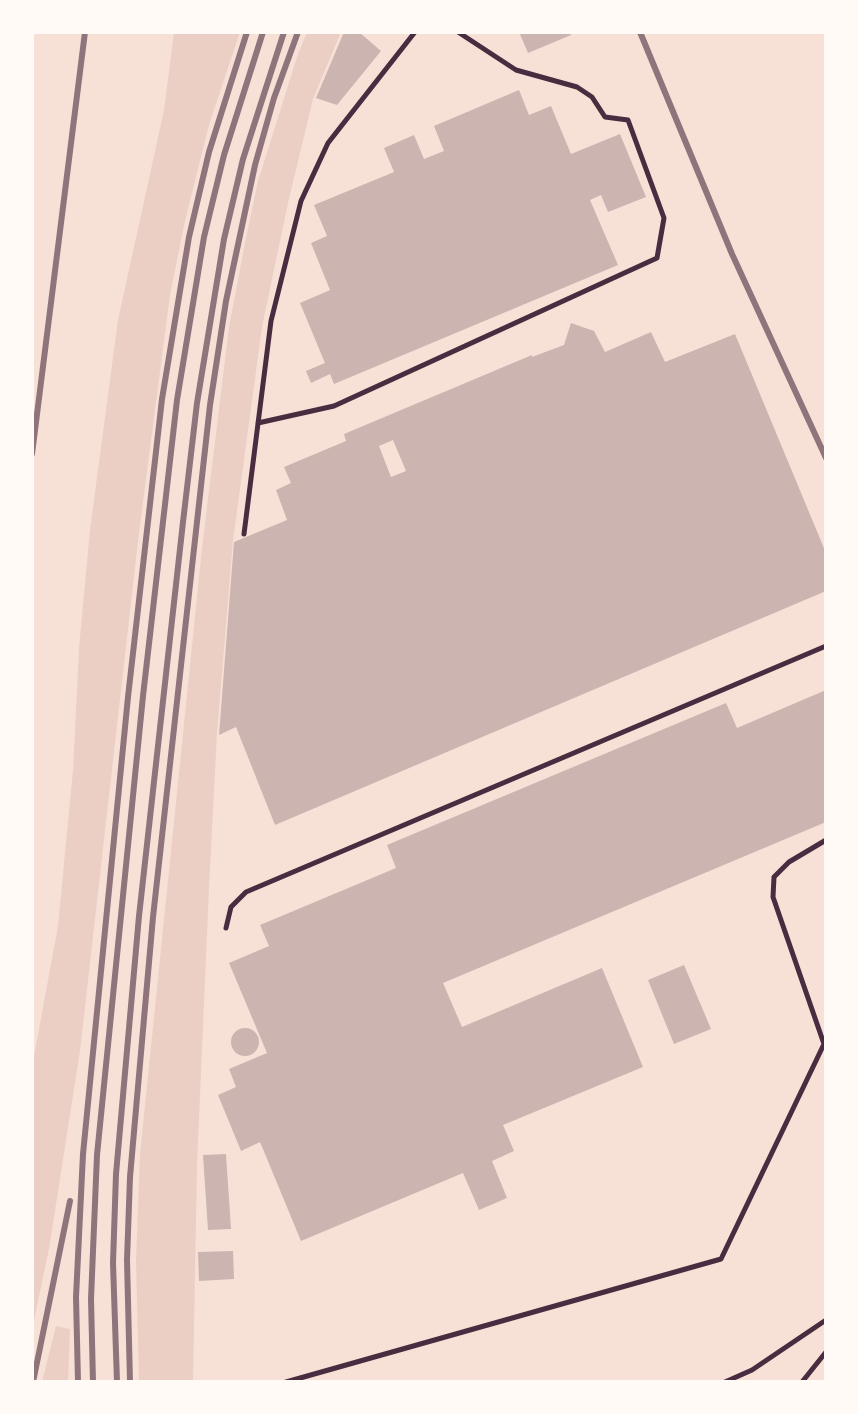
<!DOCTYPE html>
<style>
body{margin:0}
#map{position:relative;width:858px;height:1414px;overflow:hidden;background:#f7e1d7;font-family:"IBM Plex Sans",sans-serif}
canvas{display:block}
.frame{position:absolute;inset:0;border:34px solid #fffaf5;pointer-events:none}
</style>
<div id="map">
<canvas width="858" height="1414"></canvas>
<div class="frame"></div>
</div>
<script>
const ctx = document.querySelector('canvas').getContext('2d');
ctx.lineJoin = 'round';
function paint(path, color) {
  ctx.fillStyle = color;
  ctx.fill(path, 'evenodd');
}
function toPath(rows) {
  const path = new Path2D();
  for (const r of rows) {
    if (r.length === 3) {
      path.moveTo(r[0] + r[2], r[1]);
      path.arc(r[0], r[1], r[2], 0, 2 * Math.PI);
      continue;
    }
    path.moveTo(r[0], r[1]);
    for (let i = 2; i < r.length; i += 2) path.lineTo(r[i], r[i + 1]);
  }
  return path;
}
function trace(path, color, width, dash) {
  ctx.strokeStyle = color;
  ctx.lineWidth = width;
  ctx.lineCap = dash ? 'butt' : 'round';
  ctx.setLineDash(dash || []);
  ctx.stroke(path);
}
const green = toPath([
 [174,32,240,32,209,125,185,221,170,295,138,541,80,1051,49,1249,32,1330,32,1067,58,926,73,770,79,648,90,530,118,320,164,110],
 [307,32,341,32,313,99,288,203,262,327,233,541,217,733,209,888,197,1165,193,1382,139,1382,136,1261,140,1154,202,548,229,327,246,238,258,181,298,54],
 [56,1326,70,1329,68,1382,42,1382]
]);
const building = toPath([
 [344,32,359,32,381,51,337,105,316,98],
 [519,32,570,32,571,35,528,53],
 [519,90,529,115,551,106,571,154,620,134,646,197,608,212,601,195,590,200,618,265,334,384,330,374,311,383,306,371,325,363,300,303,330,290,311,243,327,236,314,205,394,172,384,148,414,135,424,159,444,151,434,126],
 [571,323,594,331,605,352,651,332,665,362,735,334,826,553,826,591,275,825,236,727,219,735,234,542,287,520,276,490,291,483,284,467,346,441,344,434,532,355,532,357,564,345],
 [393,440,406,471,391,477,379,446],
 [826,690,826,822,443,983,462,1027,602,968,643,1067,503,1125,514,1151,492,1161,507,1198,479,1210,463,1173,301,1241,260,1142,241,1151,218,1095,236,1087,229,1069,267,1053,229,963,269,946,260,925,396,868,387,845,726,703,737,728],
 [684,965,711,1029,674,1044,648,980],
 [245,1042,14],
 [226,1154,231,1229,208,1230,203,1155],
 [233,1251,234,1279,199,1281,198,1252]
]);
const service = toPath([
 [258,423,334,406,657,258,664,218,628,120,605,117,592,97,577,87,516,70,458,32],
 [244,534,271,321,301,201,328,143,415,32],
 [226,928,231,907,246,892,826,646],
 [286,1382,721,1259,824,1044,773,897,774,877,789,862,826,840],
 [725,1382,752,1370,826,1320],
 [802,1382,826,1352]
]);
const rail = toPath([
 [640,32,732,254,826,458],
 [32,454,85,32],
 [33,1382,70,1201],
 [78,1382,76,1297,83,1154,128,697,162,399,189,237,209,152,247,32],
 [93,1382,91,1299,97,1155,143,696,177,400,204,237,224,155,263,32],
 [117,1382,113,1263,116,1174,139,916,183,522,197,403,224,239,243,159,284,32],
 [130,1382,127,1260,130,1177,153,917,210,405,226,301,255,165,274,98,298,32]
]);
paint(green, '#ebcfc5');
paint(building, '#ccb4b1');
trace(service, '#4a2c40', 5);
trace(rail, '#8f747c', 6);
</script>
